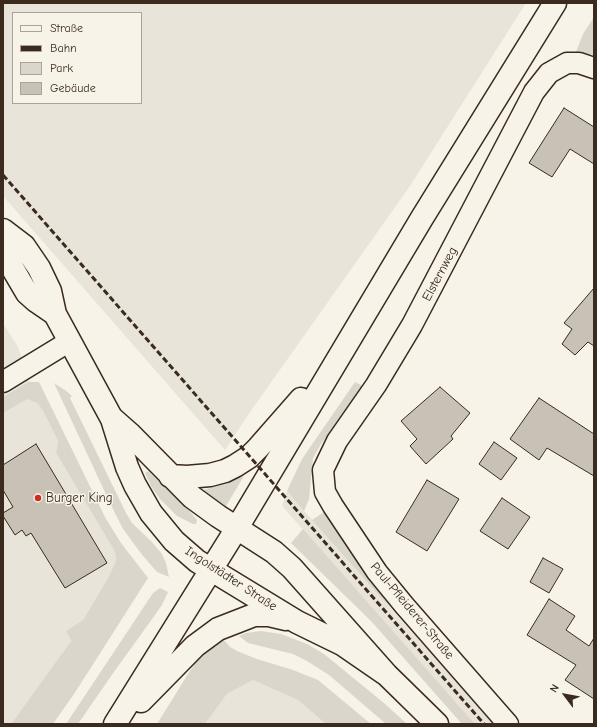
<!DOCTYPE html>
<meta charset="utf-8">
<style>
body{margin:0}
#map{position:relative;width:597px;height:727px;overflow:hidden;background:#f7f3e8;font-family:"Comic Neue",sans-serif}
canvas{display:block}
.frame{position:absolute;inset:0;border:4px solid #3b2a1e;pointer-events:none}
.legend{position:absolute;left:12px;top:12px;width:130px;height:92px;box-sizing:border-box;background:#f7f3e8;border:1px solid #aca397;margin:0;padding:5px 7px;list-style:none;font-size:12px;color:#3b2a1e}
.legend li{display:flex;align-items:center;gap:8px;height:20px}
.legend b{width:20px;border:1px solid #aca397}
.north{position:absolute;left:545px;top:675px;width:40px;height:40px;-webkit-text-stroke:3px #f7f3e8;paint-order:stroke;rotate:302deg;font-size:11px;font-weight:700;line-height:16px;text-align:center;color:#3b2a1e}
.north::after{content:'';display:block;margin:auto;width:14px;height:18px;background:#3b2a1e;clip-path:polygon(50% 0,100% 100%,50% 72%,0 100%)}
</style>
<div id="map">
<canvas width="597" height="727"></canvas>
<div class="frame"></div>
<ul class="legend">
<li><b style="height:5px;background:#f7f3e8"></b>Straße</li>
<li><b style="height:5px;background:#3b2a1e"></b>Bahn</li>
<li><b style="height:11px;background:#dbd6cb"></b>Park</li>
<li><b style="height:11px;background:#c8c1b6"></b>Gebäude</li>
</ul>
<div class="north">N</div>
</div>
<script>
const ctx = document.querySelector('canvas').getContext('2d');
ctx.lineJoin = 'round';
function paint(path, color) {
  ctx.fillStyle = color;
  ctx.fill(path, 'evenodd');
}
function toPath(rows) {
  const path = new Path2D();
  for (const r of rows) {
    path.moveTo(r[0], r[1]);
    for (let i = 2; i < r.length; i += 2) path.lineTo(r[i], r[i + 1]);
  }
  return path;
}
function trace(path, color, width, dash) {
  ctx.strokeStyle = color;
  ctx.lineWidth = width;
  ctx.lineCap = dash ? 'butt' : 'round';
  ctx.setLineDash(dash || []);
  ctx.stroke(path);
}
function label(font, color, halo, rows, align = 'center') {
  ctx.font = font + ' "Comic Neue",sans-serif';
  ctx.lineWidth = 3;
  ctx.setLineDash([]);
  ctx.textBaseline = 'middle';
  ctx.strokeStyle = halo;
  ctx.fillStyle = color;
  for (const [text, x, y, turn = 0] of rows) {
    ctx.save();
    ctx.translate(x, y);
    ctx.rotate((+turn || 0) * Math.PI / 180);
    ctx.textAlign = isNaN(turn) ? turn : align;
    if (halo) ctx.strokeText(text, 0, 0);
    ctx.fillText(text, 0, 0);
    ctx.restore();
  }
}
const built = toPath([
 [3,3,526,3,410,186,248,415,225,450,3,196],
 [13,13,141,13,141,103,13,103],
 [3,323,18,347,37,403,42,409,58,441,56,453,114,550,116,557,115,563,109,576,83,620,66,631,71,641,11,724,3,724],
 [287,491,364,579,495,724,475,724,282,506],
 [253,680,298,700,326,724,205,724,227,694]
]);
const green = toPath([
 [594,17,594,55,576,52,583,34],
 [29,382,39,382,105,517,121,543,148,578,76,691,53,724,11,724,71,641,66,631,83,620,109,576,115,563,116,557,114,550,56,453,58,441,42,409,37,403,27,399,3,413,3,397],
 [355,382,365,387,321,444,313,458,309,499,304,511,287,491,302,459],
 [54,383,65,390,72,396,70,398,126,513,132,523,151,541,162,554,166,563,169,577,157,572,143,556,123,529,110,503],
 [148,471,187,508,197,520,196,524,193,524,177,516,160,499,152,488,145,473],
 [244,476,226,506,200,491,220,485],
 [327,510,364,570,390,608,312,520],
 [303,529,475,724,462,724,371,621,291,543],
 [160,588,168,592,162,605,150,622,116,669,78,724,66,724,153,593],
 [261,631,281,634,307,644,324,654,384,703,407,724,386,724,329,675,307,661,293,654,248,643,239,636,246,633],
 [223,639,230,647,237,651,257,659,293,670,318,680,371,724,326,724,298,700,253,680,227,694,205,724,157,724,188,674,201,655]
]);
const building = toPath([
 [564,108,594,127,594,164,570,149,552,177,529,163,564,108],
 [594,288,594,346,588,342,575,355,562,344,572,329,564,323,594,288],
 [440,387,470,413,451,436,453,439,426,464,410,446,417,439,401,421,440,387],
 [539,398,594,434,594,476,547,448,539,460,510,439,539,398],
 [494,442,517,458,501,480,479,464,494,442],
 [36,444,107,563,65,588,31,533,26,536,22,530,15,535,3,516,3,513,13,507,3,490,3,465,36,444],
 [427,480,459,499,427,551,396,532,427,480],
 [502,498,530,517,508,549,480,531,502,498],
 [543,558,563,569,549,593,530,582,543,558],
 [549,599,575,616,566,630,589,646,594,638,594,699,565,680,576,665,527,635,549,599]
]);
const street = toPath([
 [3,382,70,341],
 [508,724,404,605,377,572,333,506,325,492,323,470,337,441,376,385,412,325,534,92,549,73,567,63,579,63,594,68]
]);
const secondary = toPath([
 [3,230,24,246,39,268,50,291,55,314,112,419,127,467,135,485,151,513,174,541,197,561,297,622,342,644,387,675],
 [3,248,10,264,27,293,36,301,55,314],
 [113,419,130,434,192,497,218,516,274,552,292,568,387,675,437,724],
 [170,476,187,477,210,475,225,471,235,466,249,457,258,448,301,399],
 [141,701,195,646,218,629,254,615,269,615,286,619],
 [115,724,237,528,422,218,555,3]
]);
const rail = toPath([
 [3,175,484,724]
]);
const markers = [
 [38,498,4,"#c8321e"]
];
const streetNames = [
 ["Elsternweg",440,274,-62],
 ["Ingolstädter Straße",231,579,33],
 ["Paul-Pfleiderer-Straße",412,611,50]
];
const poiNames = [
 ["Burger King",46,498]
];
paint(built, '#e9e4d9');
paint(green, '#dbd6cb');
paint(building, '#c8c1b6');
trace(building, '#3b2a1e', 1);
trace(street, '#3b2a1e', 23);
trace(secondary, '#3b2a1e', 25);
trace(street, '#f7f3e8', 20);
trace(secondary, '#f7f3e8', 22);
trace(rail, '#3b2a1e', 3, [6, 3]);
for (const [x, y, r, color] of markers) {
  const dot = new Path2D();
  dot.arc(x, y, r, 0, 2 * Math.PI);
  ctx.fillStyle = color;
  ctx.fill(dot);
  trace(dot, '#f7f3e8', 1.5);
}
label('13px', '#3b2a1e', '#f7f3e8', streetNames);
label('13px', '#3b2a1e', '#f7f3e8', poiNames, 'left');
</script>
